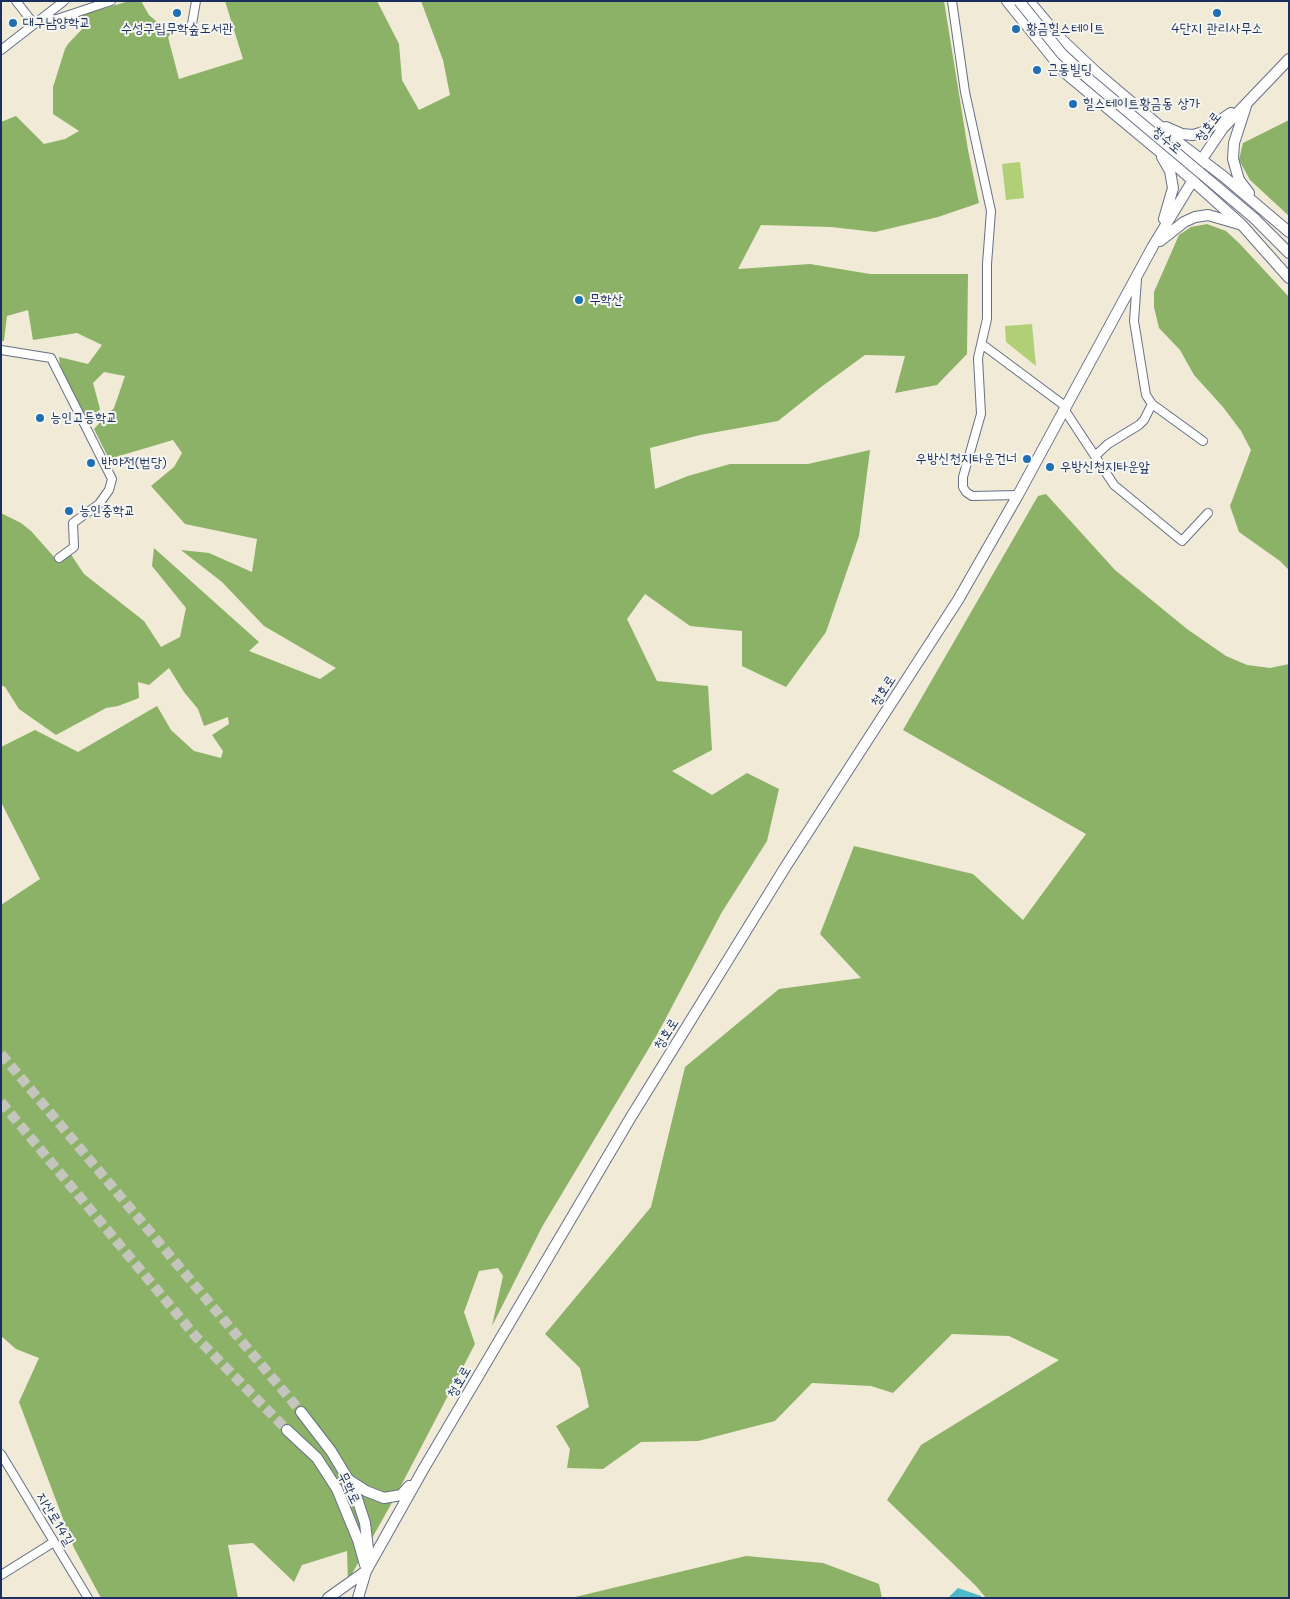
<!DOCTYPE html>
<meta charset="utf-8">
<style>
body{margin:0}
#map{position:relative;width:1290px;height:1599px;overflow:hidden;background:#f0ead6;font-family:Mali,sans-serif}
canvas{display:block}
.frame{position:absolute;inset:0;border:2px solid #1b2f5e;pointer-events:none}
</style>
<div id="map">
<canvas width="1290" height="1599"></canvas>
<div class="frame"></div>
</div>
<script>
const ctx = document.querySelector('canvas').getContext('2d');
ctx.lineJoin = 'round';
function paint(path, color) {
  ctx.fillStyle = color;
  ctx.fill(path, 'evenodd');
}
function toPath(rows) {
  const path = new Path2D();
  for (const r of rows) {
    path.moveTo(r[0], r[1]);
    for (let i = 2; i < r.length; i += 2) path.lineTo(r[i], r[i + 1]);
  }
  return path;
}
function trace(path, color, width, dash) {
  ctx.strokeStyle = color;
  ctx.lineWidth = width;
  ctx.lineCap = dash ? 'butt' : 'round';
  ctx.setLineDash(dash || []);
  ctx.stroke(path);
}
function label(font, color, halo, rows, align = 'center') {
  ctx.font = font + ' Mali,"Poor Story",sans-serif';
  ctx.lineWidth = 4;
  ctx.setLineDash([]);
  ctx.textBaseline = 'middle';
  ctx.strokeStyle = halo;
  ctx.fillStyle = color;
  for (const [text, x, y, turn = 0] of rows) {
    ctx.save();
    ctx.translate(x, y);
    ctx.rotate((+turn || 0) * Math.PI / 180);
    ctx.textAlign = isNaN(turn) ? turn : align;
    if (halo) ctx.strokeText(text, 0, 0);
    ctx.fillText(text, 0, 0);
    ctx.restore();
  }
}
const green = toPath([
 [1020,162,1024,198,1006,200,1002,164],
 [1032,324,1036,366,1006,342,1005,326]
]);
const forest = toPath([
 [129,1,141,1,149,15,171,34,168,37,179,79,243,59,225,1,377,1,399,44,402,80,419,110,450,95,443,60,421,1,944,1,968,150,979,203,938,217,875,232,831,227,761,225,738,269,810,264,870,274,968,274,967,354,937,385,895,393,905,356,865,355,821,387,778,421,700,435,650,448,655,489,688,476,730,464,808,464,870,450,859,536,826,632,786,687,742,666,742,631,690,626,645,594,627,619,657,681,708,686,712,750,672,771,712,795,747,773,779,789,767,841,722,912,658,1033,542,1227,492,1326,503,1276,498,1268,479,1271,464,1312,475,1344,394,1499,348,1581,347,1551,302,1565,294,1582,253,1543,228,1545,238,1598,101,1598,74,1548,19,1402,39,1358,16,1349,1,1336,1,905,40,879,1,802,1,747,35,730,78,752,157,706,171,730,194,751,221,758,223,751,212,735,229,724,228,717,204,726,198,709,184,692,169,668,149,685,138,682,139,698,118,706,106,708,56,735,19,709,5,687,1,685,1,513,21,523,31,531,55,558,68,550,84,574,144,621,161,647,180,637,186,608,152,566,154,548,259,642,249,651,320,679,336,668,264,626,222,582,181,550,209,553,252,572,257,539,185,524,151,486,174,467,182,453,173,440,109,459,94,429,114,408,125,376,104,372,93,383,100,409,89,424,61,374,59,357,88,364,102,345,77,333,33,340,28,310,7,316,4,341,1,341,1,122,16,116,44,144,65,139,79,131,53,114,53,87,65,49,68,44,85,26,78,21,82,15],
 [1289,120,1289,216,1250,180,1239,160,1243,143],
 [1207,224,1226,231,1240,244,1289,297,1289,570,1280,561,1239,532,1230,506,1251,450,1241,431,1223,407,1194,375,1180,350,1159,328,1154,307,1154,292,1179,235,1191,227],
 [1046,494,1115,570,1187,629,1226,656,1247,665,1270,668,1289,664,1289,1598,986,1598,976,1586,887,1500,921,1445,1059,1360,1009,1336,952,1334,893,1393,871,1386,812,1383,775,1421,698,1441,641,1442,603,1469,567,1468,570,1449,556,1426,589,1407,580,1368,545,1334,651,1207,685,1067,779,989,861,978,820,934,854,846,973,874,1023,920,1086,834,903,730,1038,496],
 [746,1556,823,1563,879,1584,882,1598,571,1598]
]);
const water = toPath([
 [958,1588,981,1596,982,1598,948,1598]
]);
const majorTunnel = toPath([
 [1,1054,301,1412],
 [1,1102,197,1338,287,1430]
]);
const minor = toPath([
 [16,1,34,24],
 [952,1,965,92,991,211,987,264,987,319,978,358,981,414,963,477,963,487,966,492,972,496,1018,495],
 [46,16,54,20,111,1],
 [192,24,196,1],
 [1,50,64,1],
 [1137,279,1134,321,1146,395,1152,404,1203,441],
 [983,345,1065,406],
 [1,350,51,358,112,479,109,490,99,504,73,523,74,547,59,558],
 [1064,409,1114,485,1182,541,1208,513],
 [1095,456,1108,444,1139,425,1144,420,1152,404],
 [1,1454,88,1598],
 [1,1575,54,1542]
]);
const major = toPath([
 [1007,1,1065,73,1172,162,1242,225,1289,278],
 [1029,1,1060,38,1096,72,1182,145,1223,176,1289,232],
 [1246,106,1234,143,1233,159,1239,180,1249,193],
 [1166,127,1182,134,1193,135,1203,132,1231,113],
 [1162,157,1170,171,1173,188,1164,219],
 [1254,218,1289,253],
 [1160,241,1184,222,1195,217,1208,215,1239,224],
 [301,1412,331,1451,354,1489,365,1523,369,1557,367,1565],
 [287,1430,317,1458,337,1489,358,1540,365,1565],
 [349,1480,366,1491,384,1498,401,1495,409,1486],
 [328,1598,366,1571],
 [358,1598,366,1571,424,1468,631,1117,786,866,958,600,1018,495,1153,246,1193,180,1202,159,1223,128,1289,59]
]);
const majorBridge = toPath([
 [1019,1,1062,54,1090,80,1254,218]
]);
const markers = [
 [177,13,5,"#1f6fb2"],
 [1217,13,5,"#1f6fb2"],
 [13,23,5,"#1f6fb2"],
 [1016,29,5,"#1f6fb2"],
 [1037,70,5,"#1f6fb2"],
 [1073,104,5,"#1f6fb2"],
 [579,300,5,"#1f6fb2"],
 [40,418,5,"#1f6fb2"],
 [1027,459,5,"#1f6fb2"],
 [91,463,5,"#1f6fb2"],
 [1050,467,5,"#1f6fb2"],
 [69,511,5,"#1f6fb2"]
];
const poiNames = [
 ["대구남양학교",23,23],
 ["수성구립무학숲도서관",177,29,"center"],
 ["황금힐스테이트",1026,29],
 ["4단지 관리사무소",1217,29,"center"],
 ["근동빌딩",1047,70],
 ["힐스테이트황금동 상가",1083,104],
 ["무학산",589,300],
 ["능인고등학교",50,418],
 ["우방신천지타운건너",1017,459,"right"],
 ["반야전(법당)",101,463],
 ["우방신천지타운앞",1060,467],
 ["능인중학교",79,511]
];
const streetNames = [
 ["청호로",1208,127,-53],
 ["청수로",1167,140,40],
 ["청호로",883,691,-57],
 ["청호로",666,1034,-58],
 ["청호로",459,1382,-60],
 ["무학로",349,1488,64],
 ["지산로14길",55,1519,59]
];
paint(green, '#b1cf76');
paint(forest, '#8cb267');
paint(water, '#4db9c9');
trace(majorTunnel, '#c5c5be', 10, [10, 5]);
trace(minor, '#667088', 10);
trace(major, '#667088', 12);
trace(minor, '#fff', 8);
trace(major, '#fff', 10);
trace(majorBridge, '#667088', 12, []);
trace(majorBridge, '#fff', 10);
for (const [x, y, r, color] of markers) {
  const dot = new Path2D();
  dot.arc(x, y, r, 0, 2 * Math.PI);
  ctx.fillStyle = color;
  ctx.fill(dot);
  trace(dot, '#f6f6f2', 2);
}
label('14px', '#1b2f5e', '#f6f6f2', poiNames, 'left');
label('14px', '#1b2f5e', '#f6f6f2', streetNames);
</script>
